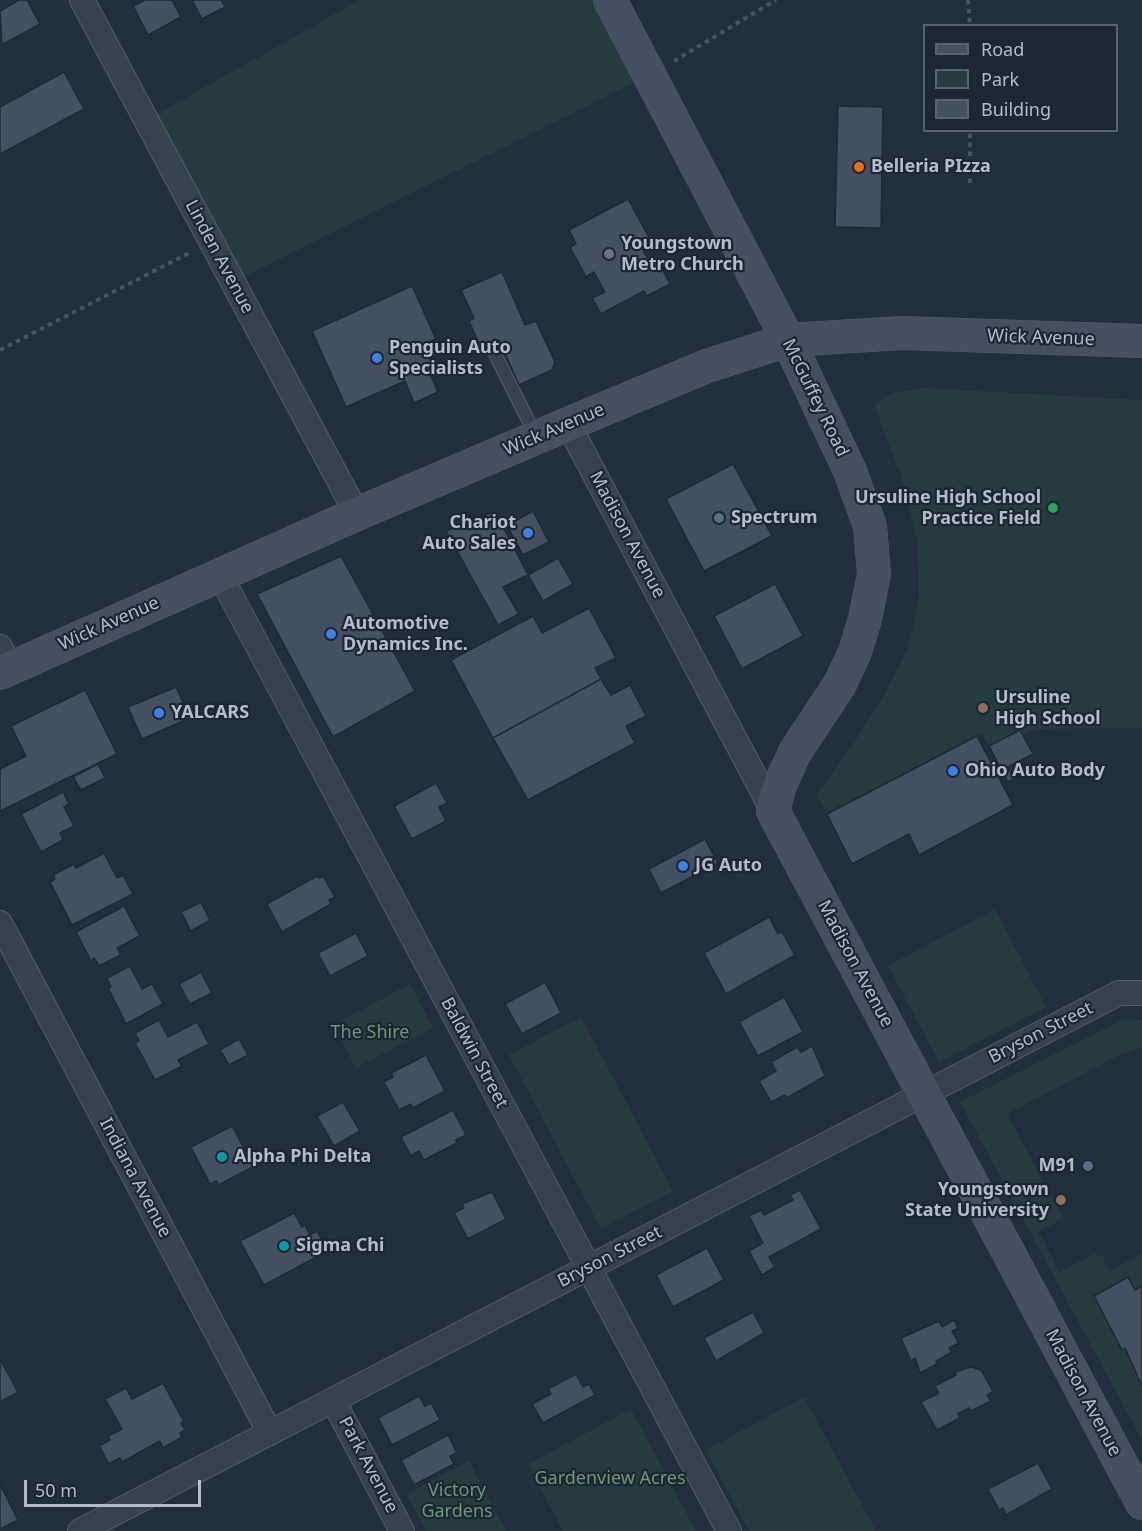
<!DOCTYPE html>
<style>
body{margin:0}
#map{position:relative;width:1142px;height:1531px;overflow:hidden;background:#242f3e;font-family:"Noto Sans",sans-serif}
canvas{display:block}
.legend{position:absolute;left:923px;top:24px;width:195px;height:108px;box-sizing:border-box;background:#1d2633;border:2px solid #59626f;margin:0;padding:8px 10px;list-style:none;font-size:18px;color:#b4bcc9}
.legend li{display:flex;align-items:center;gap:12px;height:30px}
.legend b{width:30px;border:2px solid #59626f}
.scale{position:absolute;left:24px;top:1480px;width:177px;height:27px;box-sizing:border-box;border:3px solid #b4bcc9;border-top:0;padding-left:8px;font-size:18px;line-height:21px;white-space:nowrap;color:#b4bcc9;-webkit-text-stroke:4px #1d2633;paint-order:stroke}
</style>
<div id="map">
<canvas width="1142" height="1531"></canvas>
<ul class="legend">
<li><b style="height:8px;background:#465061"></b>Road</li>
<li><b style="height:16px;background:#263c3f"></b>Park</li>
<li><b style="height:16px;background:#455162"></b>Building</li>
</ul>
<div class="scale">50 m</div>
</div>
<script>
const ctx = document.querySelector('canvas').getContext('2d');
ctx.lineJoin = 'round';
function paint(path, color) {
  ctx.fillStyle = color;
  ctx.fill(path, 'evenodd');
}
function toPath(rows) {
  const path = new Path2D();
  for (const r of rows) {
    path.moveTo(r[0], r[1]);
    for (let i = 2; i < r.length; i += 2) path.lineTo(r[i], r[i + 1]);
  }
  return path;
}
function trace(path, color, width, dash) {
  ctx.strokeStyle = color;
  ctx.lineWidth = width;
  ctx.lineCap = dash ? 'butt' : 'round';
  ctx.setLineDash(dash || []);
  ctx.stroke(path);
}
function label(font, color, halo, rows, align = 'center') {
  ctx.font = font + ' "Noto Sans",sans-serif';
  ctx.lineWidth = 4.5;
  ctx.setLineDash([]);
  ctx.textBaseline = 'middle';
  ctx.strokeStyle = halo;
  ctx.fillStyle = color;
  for (const [text, x, y, turn = 0] of rows) {
    ctx.save();
    ctx.translate(x, y);
    ctx.rotate((+turn || 0) * Math.PI / 180);
    ctx.textAlign = isNaN(turn) ? turn : align;
    if (halo) ctx.strokeText(text, 0, 0);
    ctx.fillText(text, 0, 0);
    ctx.restore();
  }
}
const green = toPath([
 [360,0,610,0,649,75,233,282,146,120],
 [922,388,1142,400,1142,728,1037,729,1023,735,1020,730,989,746,982,733,827,814,816,795,854,743,886,691,906,652,914,625,919,597,918,544,902,479,874,405,893,393],
 [995,909,1046,1007,939,1062,888,966],
 [410,984,433,1028,356,1068,333,1025],
 [581,1017,673,1191,601,1229,509,1055],
 [1124,1019,1142,1020,1142,1047,1121,1054,1007,1114,1063,1218,1039,1232,1059,1272,1094,1254,1102,1256,1110,1271,1142,1253,1142,1286,1135,1290,1128,1278,1094,1296,1122,1349,1125,1348,1142,1386,1142,1440,960,1102],
 [804,1397,876,1531,749,1531,706,1450],
 [631,1409,696,1531,563,1531,528,1464],
 [469,1461,506,1531,426,1531,406,1494]
]);
const building = toPath([
 [19,0,27,0,40,24,2,45,0,11,19,0],
 [145,0,172,0,181,17,148,35,133,6,145,0],
 [192,0,221,0,225,7,202,19,192,0],
 [64,72,84,109,0,154,0,107,64,72],
 [838,106,883,107,881,228,835,227,838,106],
 [628,199,651,241,641,246,651,265,658,261,670,284,647,296,644,291,601,314,592,298,605,292,594,272,586,277,570,247,576,244,569,230,628,199],
 [502,272,525,325,536,321,555,362,552,370,519,385,499,340,481,348,469,321,474,318,461,290,502,272],
 [412,286,436,339,424,344,436,371,430,374,438,392,414,403,405,381,346,407,312,331,412,286],
 [733,464,772,536,704,571,666,499,733,464],
 [495,511,528,575,503,587,519,614,498,625,446,531,495,511],
 [533,511,549,542,523,555,507,525,533,511],
 [341,556,415,691,333,737,257,594,341,556],
 [558,558,573,584,543,601,528,575,558,558],
 [775,584,803,636,742,669,714,616,775,584],
 [589,608,616,658,595,668,601,679,493,738,451,660,533,616,542,633,589,608],
 [601,679,611,695,630,685,646,716,626,726,635,743,528,800,493,738,601,679],
 [176,687,190,718,142,739,128,707,176,687],
 [85,690,117,754,0,811,0,769,26,756,11,726,85,690],
 [1020,730,1033,754,1008,767,1014,779,1008,782,989,746,1020,730],
 [977,736,1013,805,919,855,909,834,852,864,827,814,977,736],
 [98,764,105,778,81,790,73,777,98,764],
 [436,783,447,803,439,807,446,821,412,839,394,806,436,783],
 [63,792,69,804,64,807,74,826,60,833,63,840,41,852,21,814,63,792],
 [705,839,718,863,661,893,649,869,705,839],
 [104,853,117,878,123,875,133,894,72,925,50,882,55,879,53,875,74,864,76,868,104,853],
 [317,876,319,878,323,876,335,897,329,900,331,904,282,932,267,904,317,876],
 [201,902,210,920,191,931,181,912,201,902],
 [124,906,140,936,117,948,121,955,99,966,94,958,91,961,76,932,124,906],
 [769,917,778,934,782,932,795,955,726,994,704,953,769,917],
 [356,933,368,956,330,976,318,953,356,933],
 [130,966,142,989,152,984,163,1004,126,1024,108,988,111,987,107,978,130,966],
 [201,972,212,993,190,1004,179,984,201,972],
 [545,982,561,1013,522,1034,505,1004,545,982],
 [784,997,803,1032,758,1056,739,1022,784,997],
 [159,1020,168,1037,197,1022,209,1044,178,1060,182,1066,155,1080,135,1043,139,1041,135,1033,159,1020],
 [239,1039,248,1055,229,1065,220,1050,239,1039],
 [812,1046,825,1076,787,1098,785,1095,771,1102,759,1081,776,1071,771,1062,797,1047,801,1052,812,1046],
 [426,1055,445,1091,413,1108,411,1104,399,1110,384,1082,393,1077,391,1073,426,1055],
 [343,1102,360,1131,334,1146,317,1116,343,1102],
 [453,1110,466,1135,456,1140,457,1143,424,1160,419,1151,411,1156,401,1137,453,1110],
 [232,1126,254,1166,219,1185,216,1181,210,1184,191,1147,232,1126],
 [800,1190,821,1229,769,1257,775,1267,762,1275,749,1251,763,1243,749,1216,761,1210,764,1215,793,1200,790,1195,800,1190],
 [492,1192,506,1219,468,1239,454,1213,464,1208,462,1204,492,1192],
 [294,1213,302,1227,305,1225,310,1235,317,1231,328,1251,264,1285,240,1241,294,1213],
 [707,1248,724,1280,673,1307,656,1275,707,1248],
 [1128,1277,1135,1290,1142,1286,1142,1386,1125,1348,1122,1350,1094,1296,1128,1277],
 [753,1312,764,1333,716,1361,704,1338,753,1312],
 [954,1320,958,1328,952,1331,959,1343,949,1348,952,1352,936,1361,937,1364,920,1373,915,1358,911,1361,901,1338,939,1321,942,1327,954,1320],
 [0,1359,18,1392,0,1402,0,1359],
 [971,1367,981,1370,993,1391,987,1395,991,1401,971,1411,969,1408,958,1414,960,1418,937,1430,921,1402,939,1393,935,1386,956,1375,955,1372,971,1367],
 [576,1374,583,1387,589,1384,595,1395,543,1423,532,1404,551,1394,548,1389,576,1374],
 [163,1383,184,1422,181,1423,185,1430,180,1433,182,1437,163,1448,160,1441,122,1462,120,1458,109,1464,99,1446,110,1440,108,1436,122,1429,105,1399,126,1388,132,1399,163,1383],
 [419,1396,425,1406,431,1403,440,1420,392,1445,378,1418,419,1396],
 [448,1435,457,1453,450,1456,454,1464,414,1485,401,1460,448,1435],
 [1038,1463,1052,1489,1006,1515,1003,1508,999,1510,988,1489,1038,1463],
 [0,1484,18,1520,0,1529,0,1484]
]);
const path = toPath([
 [968,0,970,26],
 [674,61,776,0],
 [970,183,970,130],
 [0,350,191,252]
]);
const lane = toPath([
 [493,350,536,436]
]);
const street = toPath([
 [82,0,357,514],
 [568,424,773,811],
 [220,575,729,1531],
 [0,647,11,668],
 [0,923,270,1433],
 [333,1400,402,1531],
 [80,1531,1119,993,1142,993]
]);
const secondary = toPath([
 [610,0,788,340,850,471,870,526,874,574,865,619,855,652,840,684,795,752,780,785,773,811,1142,1503],
 [0,673,357,514,568,424,707,366,788,340,902,333,1142,341]
]);
const markers = [
 [859,167,6,"#e8710a"],
 [609,254,6,"#6b7280"],
 [377,358,6,"#3f7fe0"],
 [1053,508,6,"#2e9e5b"],
 [719,518,6,"#5c6f8a"],
 [528,533,6,"#3f7fe0"],
 [331,634,6,"#3f7fe0"],
 [983,708,6,"#8d6e63"],
 [159,713,6,"#3f7fe0"],
 [953,771,6,"#3f7fe0"],
 [683,866,6,"#3f7fe0"],
 [222,1157,6,"#0f9aa8"],
 [1088,1166,6,"#5c6f8a"],
 [1061,1200,6,"#8d6e63"],
 [284,1246,6,"#0f9aa8"]
];
const poiNames = [
 ["Belleria PIzza",871,167],
 ["Youngstown",621,244],
 ["Metro Church",621,265],
 ["Penguin Auto",389,348],
 ["Specialists",389,369],
 ["Ursuline High School",1041,498,"right"],
 ["Practice Field",1041,519,"right"],
 ["Spectrum",731,518],
 ["Chariot",516,523,"right"],
 ["Auto Sales",516,544,"right"],
 ["Automotive",343,624],
 ["Dynamics Inc.",343,645],
 ["Ursuline",995,698],
 ["High School",995,719],
 ["YALCARS",171,713],
 ["Ohio Auto Body",965,771],
 ["JG Auto",695,866],
 ["Alpha Phi Delta",234,1157],
 ["M91",1076,1166,"right"],
 ["Youngstown",1049,1190,"right"],
 ["State University",1049,1211,"right"],
 ["Sigma Chi",296,1246]
];
const streetNames = [
 ["Linden Avenue",219,257,62],
 ["Wick Avenue",1041,338,2],
 ["McGuffey Road",815,398,64],
 ["Wick Avenue",554,430,-23],
 ["Madison Avenue",627,535,62],
 ["Wick Avenue",109,624,-24],
 ["Madison Avenue",855,964,62],
 ["Bryson Street",1041,1033,-27],
 ["Baldwin Street",474,1053,62],
 ["Indiana Avenue",135,1178,62],
 ["Bryson Street",610,1257,-27],
 ["Madison Avenue",1083,1393,62],
 ["Park Avenue",368,1465,62]
];
const parkNames = [
 ["The Shire",370,1033],
 ["Gardenview Acres",610,1479],
 ["Victory",457,1491],
 ["Gardens",457,1512]
];
paint(green, '#263c3f');
paint(building, '#455162');
trace(building, '#1f2835', 1.5);
trace(lane, '#565f6c', 14);
trace(street, '#565f6c', 26);
trace(secondary, '#565f6c', 34);
trace(path, '#44595c', 4, [4.5, 4.5]);
trace(lane, '#38414e', 12);
trace(street, '#38414e', 24);
trace(secondary, '#465061', 33);
for (const [x, y, r, color] of markers) {
  const dot = new Path2D();
  dot.arc(x, y, r, 0, 2 * Math.PI);
  ctx.fillStyle = color;
  ctx.fill(dot);
  trace(dot, '#1d2633', 2);
}
label('bold 18px', '#b4bcc9', '#1d2633', poiNames, 'left');
label('18px', '#b4bcc9', '#1d2633', streetNames);
label('18px', '#6b9a76', '#1d2633', parkNames);
</script>
